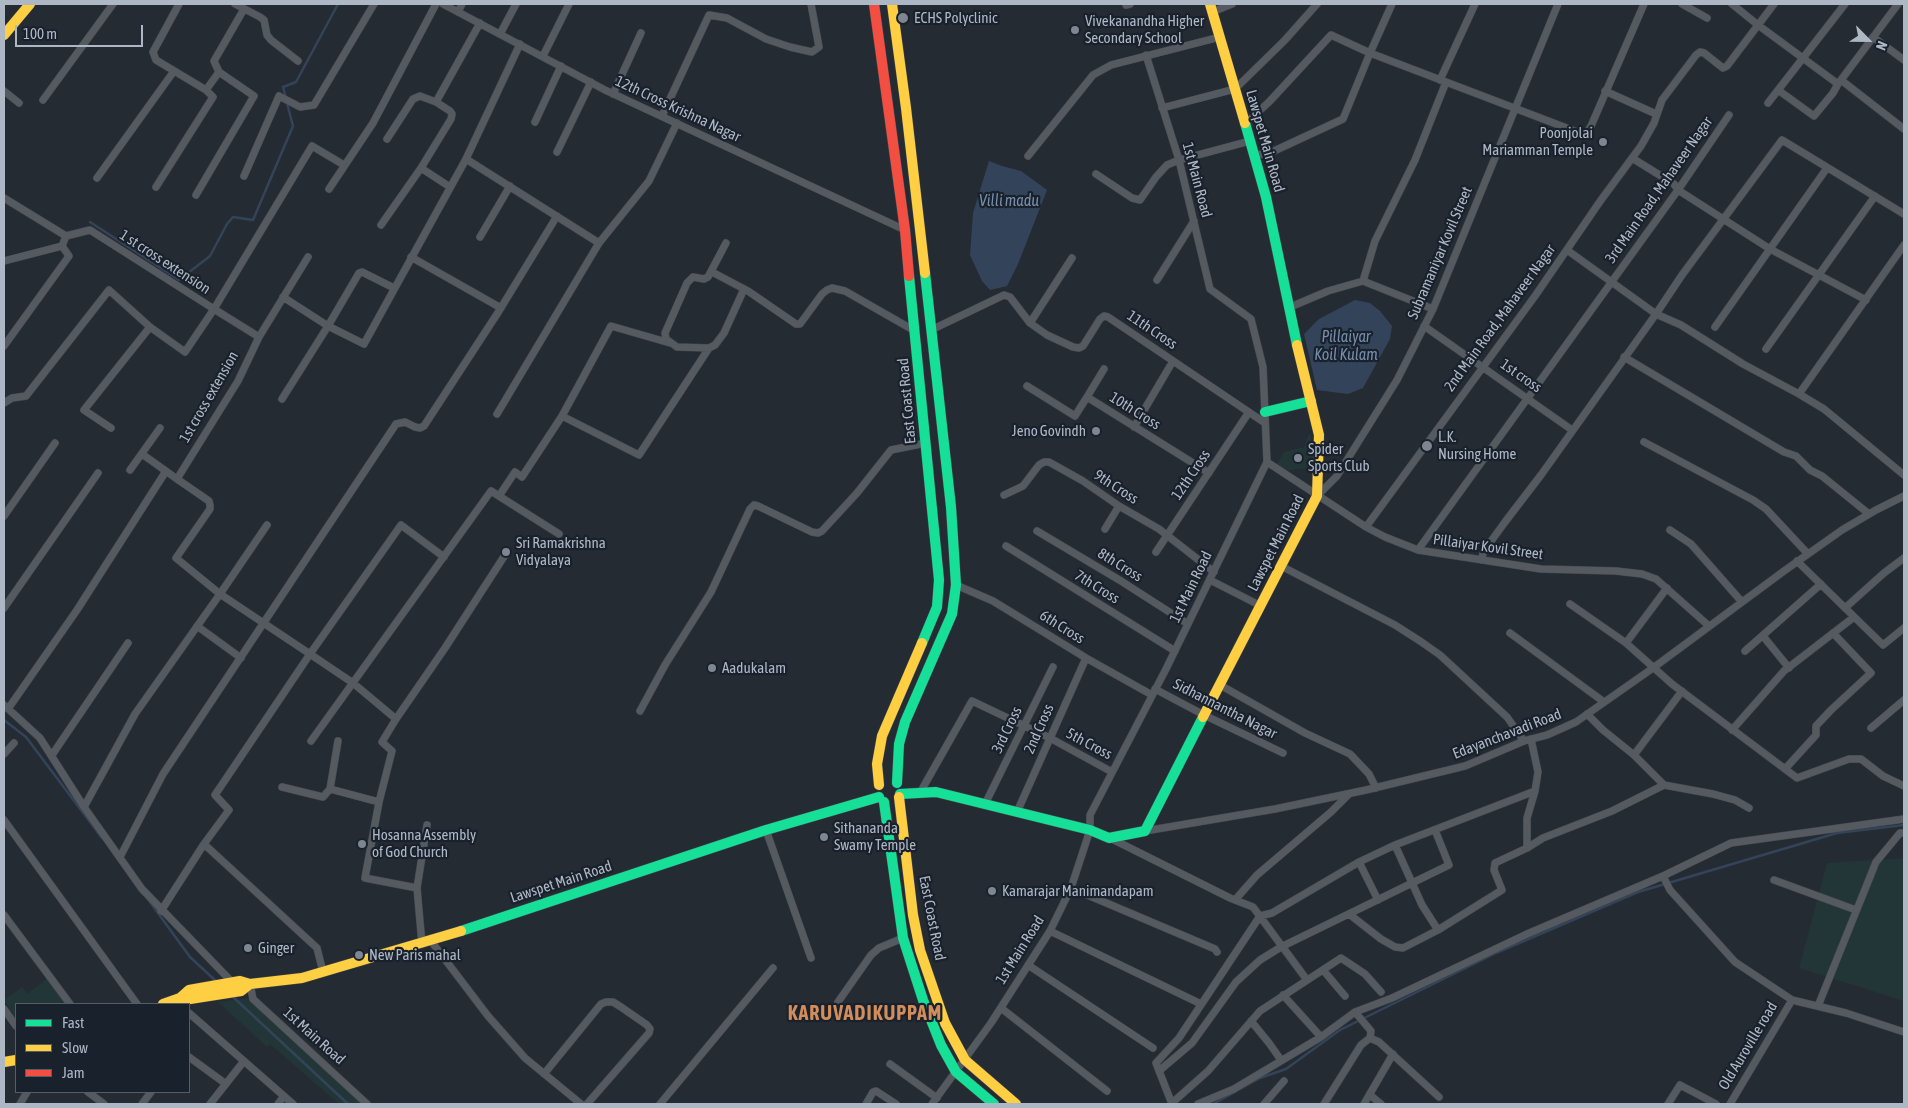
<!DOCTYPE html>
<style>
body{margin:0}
#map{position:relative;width:1908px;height:1108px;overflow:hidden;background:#252b32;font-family:"Asap Condensed",sans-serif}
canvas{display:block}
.frame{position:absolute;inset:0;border:5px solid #aeb7c4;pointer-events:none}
.legend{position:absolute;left:15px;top:1003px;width:175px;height:90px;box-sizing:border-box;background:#19212c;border:1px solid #555d69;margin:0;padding:6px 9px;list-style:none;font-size:15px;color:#aeb7c4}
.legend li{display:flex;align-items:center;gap:10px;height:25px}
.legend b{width:25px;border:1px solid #555d69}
.north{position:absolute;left:1843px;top:15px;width:50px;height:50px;-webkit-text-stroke:4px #19212c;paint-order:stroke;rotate:113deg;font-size:14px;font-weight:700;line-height:20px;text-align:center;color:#aeb7c4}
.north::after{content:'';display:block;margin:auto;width:18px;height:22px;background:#aeb7c4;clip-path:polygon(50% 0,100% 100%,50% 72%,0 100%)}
.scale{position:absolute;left:15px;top:25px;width:128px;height:22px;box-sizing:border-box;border:2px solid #aeb7c4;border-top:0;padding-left:6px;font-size:15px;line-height:18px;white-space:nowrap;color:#aeb7c4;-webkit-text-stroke:4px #19212c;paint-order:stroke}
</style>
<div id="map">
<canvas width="1908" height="1108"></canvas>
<div class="frame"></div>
<ul class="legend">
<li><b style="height:6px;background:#16e098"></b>Fast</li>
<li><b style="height:6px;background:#ffcf43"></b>Slow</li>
<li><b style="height:6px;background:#f24e42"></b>Jam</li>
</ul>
<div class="north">N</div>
<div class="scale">100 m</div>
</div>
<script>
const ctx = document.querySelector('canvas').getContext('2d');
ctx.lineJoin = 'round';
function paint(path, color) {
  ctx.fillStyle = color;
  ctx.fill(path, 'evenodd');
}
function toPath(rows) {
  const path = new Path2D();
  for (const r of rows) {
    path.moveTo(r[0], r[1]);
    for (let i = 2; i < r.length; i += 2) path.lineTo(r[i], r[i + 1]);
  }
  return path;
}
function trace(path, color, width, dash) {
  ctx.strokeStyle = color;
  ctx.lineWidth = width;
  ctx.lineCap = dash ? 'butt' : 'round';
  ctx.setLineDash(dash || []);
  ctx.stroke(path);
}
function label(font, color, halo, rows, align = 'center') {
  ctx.font = font + ' "Asap Condensed",sans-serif';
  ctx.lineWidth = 4.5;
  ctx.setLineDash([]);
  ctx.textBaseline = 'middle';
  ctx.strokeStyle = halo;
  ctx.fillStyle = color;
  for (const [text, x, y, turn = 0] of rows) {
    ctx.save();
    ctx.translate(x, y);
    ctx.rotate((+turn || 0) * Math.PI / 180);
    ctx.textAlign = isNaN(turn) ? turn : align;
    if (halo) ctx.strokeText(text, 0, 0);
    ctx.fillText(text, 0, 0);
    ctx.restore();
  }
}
const green = toPath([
 [1311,434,1313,468,1280,471,1276,465,1284,452,1304,447,1308,435],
 [1904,858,1904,1001,1799,968,1827,863],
 [48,978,66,1002,63,1004,16,1004,16,1019,4,1000,22,987,27,994],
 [249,998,362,1104,339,1104,270,1044,267,1047,218,1002]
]);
const water = toPath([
 [989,161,1002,166,1021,171,1047,190,1018,264,1007,286,990,290,982,281,970,255,973,213],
 [1355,300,1370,303,1380,311,1392,326,1390,339,1363,388,1348,394,1317,390,1304,334,1319,319]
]);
const stream = toPath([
 [286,98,283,87,296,82,338,4],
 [90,222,179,280,210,256,227,224,233,217,253,220,293,126,287,103],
 [4,720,26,737,102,838],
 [147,898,190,957,217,982],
 [232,996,348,1104],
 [1240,1089,1260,1078,1286,1069,1340,1030,1496,953,1638,892,1837,833,1904,825],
 [1213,1104,1235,1092]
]);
const street = toPath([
 [179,4,153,52,156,60,206,90,219,72,254,96,196,195],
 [235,4,260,17,264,20,267,35,271,40,298,61],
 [443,4,605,90,905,230],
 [1682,4,1707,18],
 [1732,4,1758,25,1838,84],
 [1126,5,1130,4],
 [458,12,462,4],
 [1212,12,1232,4],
 [500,34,516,4],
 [1873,37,1904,60],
 [543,56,569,4],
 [219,72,214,61,244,9],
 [1440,80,1475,4],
 [1841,80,1904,129],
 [1778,90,1814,116,1833,93,1838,84,1898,4],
 [4,91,19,103],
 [1605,91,1656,114],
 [613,94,641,33],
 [43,100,113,4],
 [1768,103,1845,4],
 [1162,108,1235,89,1285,40,1317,4],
 [662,116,709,15,727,18,766,39,790,47,812,52,819,47,811,4],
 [535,122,561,66],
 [1245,124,1269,102,1331,35,1370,53,1392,4],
 [387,139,413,99,420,96,436,102],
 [557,152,591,82],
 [1028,156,1093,75,1111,65,1220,37],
 [1254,156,1274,151,1343,119,1370,53,1585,135,1591,126,1644,4],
 [1632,158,1674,184,1678,190,1770,249,1866,300],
 [466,159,599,243],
 [421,168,450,187],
 [1096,174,1132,198,1140,200,1156,177,1167,165,1179,160,1250,141],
 [244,176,279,96,300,107,314,105,374,4],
 [97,178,174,71],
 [156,187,213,97,206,90],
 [329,189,373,123,436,4],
 [4,198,66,236,62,246,69,256,4,346],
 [1904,214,1782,140,1682,275,1656,314,1681,325,1743,364,1799,394,1824,409,1904,475],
 [381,225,421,168,451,119,452,114,450,111,436,102,480,23],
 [66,236,90,230,214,309,312,146,344,165],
 [480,237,510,186],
 [726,243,708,277,704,279,693,277,687,283,665,333,666,339,677,347,709,348,715,345,724,333,744,289],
 [411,257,501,308],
 [4,261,62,246],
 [712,272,748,291,796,324,800,324,822,294,827,290,832,288,845,291,915,331],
 [1157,280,1194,221],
 [1363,281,1375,241,1415,160,1446,82],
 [394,288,362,272,359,273,328,326,364,344,466,159,520,44],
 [1288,308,1328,291,1363,281,1433,309],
 [1030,323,1072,258],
 [1424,326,1572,430],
 [1715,327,1827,168],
 [931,330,1004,295,1010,297,1030,323,1047,335,1073,347,1079,348,1083,346,1100,319,1104,316,1108,317,1265,423],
 [259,337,308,257],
 [1766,349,1875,196],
 [1624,357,1784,452,1796,456,1810,470,1822,476,1869,514],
 [1027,386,1075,416,1087,397,1209,473],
 [1799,394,1904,245],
 [1087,397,1104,369],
 [282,399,328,326,283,297],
 [4,403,12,398,26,396,109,290,150,327,185,352,214,309,259,337,238,381,177,479,142,454],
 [497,414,599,243,649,181,677,123],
 [562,416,639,455,709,348],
 [1134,427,1173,361],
 [111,428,84,410,150,327],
 [1644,442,1753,500,1766,509,1808,554],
 [1267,462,1366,527,1385,537,1418,550,1541,569,1616,571,1642,574,1656,579,1709,626],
 [130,470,160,428],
 [1004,495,1023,486,1039,465,1044,462,1049,462,1083,481,1119,506,1159,529,1214,572],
 [499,496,515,472,522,477,562,416,611,326,670,343],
 [1317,496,1337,476,1397,380,1433,309,1558,4],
 [4,516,55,443],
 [1366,527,1535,296,1601,200,1641,146,1654,123,1662,100,1696,55,1700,52,1704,53,1723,68,1727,66,1774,4],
 [1105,529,1119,506],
 [1670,530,1691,544,1742,602],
 [1037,531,1121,581,1188,624],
 [1006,546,1175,651],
 [1418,550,1678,190,1729,115],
 [1156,552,1249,412],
 [444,557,401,525,310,654,353,683,396,719,445,648,505,555],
 [1481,560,1484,551,1505,522,1541,475,1656,314,1567,250],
 [1797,561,1883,645,1904,628],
 [1281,566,1395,625,1420,641,1440,655,1507,717,1524,741],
 [1210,580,1261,606],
 [956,585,993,601,1086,658,1152,695],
 [1570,604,1626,643,1672,684,1797,778,1849,759,1861,759,1883,776,1904,786],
 [4,608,98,473],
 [1845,608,1884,573,1904,558],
 [197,626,241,658],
 [1510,633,1604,702],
 [1763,636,1789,668],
 [1626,643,1667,588],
 [1745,651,1821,584],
 [1220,685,1305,733,1350,754,1369,774,1376,788],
 [1155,689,1204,715,1283,753],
 [4,705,40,738,84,807,135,714,220,594,176,558,210,509,210,505,209,501,177,479],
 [8,709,77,610,166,471],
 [640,711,665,665,711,592,750,509,754,505,758,506,812,532,818,533,822,531,857,493,891,450,926,443],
 [1587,714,1603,730,1634,755,1664,785,1713,794,1735,800,1749,808],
 [1871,728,1904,700],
 [1732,730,1784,671,1854,617],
 [311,741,491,491,559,534],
 [4,754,14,743],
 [52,755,128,643],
 [1634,755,1682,691],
 [1785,769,1816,735,1816,726,1831,710,1871,673,1833,633],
 [282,787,323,797,330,789,379,802,392,751,382,742,396,719],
 [330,789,338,741],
 [921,791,972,701,1050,738,1112,772],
 [379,802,365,878,417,888],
 [985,804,1053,667],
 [84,807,142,889,232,982],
 [1017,812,1086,658],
 [4,820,137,1004],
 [766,830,811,958],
 [1145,831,1275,809,1366,790,1465,766,1524,741,1547,735,1576,722,1653,668,1784,571,1842,530,1876,510,1904,496],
 [1110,838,1230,898,1253,907,1307,980],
 [204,844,317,948,323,972],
 [1395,845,1422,905,1438,930],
 [1527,848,1527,818,1535,791,1538,772,1531,739],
 [120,857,163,774,396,424,405,422,415,427,420,428,424,426,499,311,557,216],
 [1359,862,1378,900],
 [1663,876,1670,890,1735,962,1792,1000],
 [1774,880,1856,910],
 [1071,888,1215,949,1217,952],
 [1235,900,1257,875,1331,812,1349,794],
 [161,911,204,844,229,810,215,795,310,654,220,594,267,525],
 [1349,914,1381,939,1395,947,1403,948,1438,930,1502,890,1494,870,1495,863,1527,848,1543,838,1612,811,1664,785],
 [4,915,70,1004],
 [1050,931,1201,1004],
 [431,941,488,1016,525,1058,581,1104],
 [422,944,417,888,427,825],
 [1028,965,1153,1048],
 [1323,970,1345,996],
 [250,984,253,999,367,1104],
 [1283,995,1321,1037],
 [838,1002,871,955,879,948,903,938],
 [1818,1006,1876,862,1900,833,1904,833],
 [1001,1008,1107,1091],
 [4,1009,16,1026],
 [1355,1012,1371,1031,1370,1038],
 [189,1013,293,1104],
 [1251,1021,1269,1043,1281,1060],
 [189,1057,226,1084],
 [890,1064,937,1098],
 [1159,1071,1192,1043,1236,982,1260,960,1281,947,1449,865,1435,830],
 [544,1074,601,1004,606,1002,613,1002,621,1007,647,1025,650,1029,649,1033,587,1104],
 [88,1092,104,1104],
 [1370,1095,1381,1104],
 [1172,1103,1208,1071,1260,1011,1341,958,1365,974,1381,992],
 [20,1104,27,1092],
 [142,1104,151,1092],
 [210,1104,244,1061],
 [278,1104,284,1096],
 [660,1104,773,968],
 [866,1104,873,1092,876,1091,896,1104],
 [932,1104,991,1023,1050,931,1071,888,1090,830,1090,815,1166,669,1267,462,1263,367,1251,319,1210,289,1179,160,1146,55],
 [1172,1104,1156,1063,1179,1038,1260,916,1272,913,1359,862,1395,845,1535,791],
 [1198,1104,1234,1089,1321,1037,1355,1012,1392,998,1527,934,1663,876,1731,843,1904,819],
 [1264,1104,1284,1081],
 [1324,1104,1361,1045,1370,1038,1379,1042,1439,1097],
 [1364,1104,1393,1054],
 [1668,1104,1680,1085,1716,1104],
 [1730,1104,1792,1000,1846,1013,1904,1032]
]);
const fast = toPath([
 [1245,123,1266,197,1297,345],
 [909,276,939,580,937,607,922,643],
 [1265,412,1311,401],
 [897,783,899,744,905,722,952,614,956,585,951,507,925,273],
 [900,794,936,792,1090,830,1109,838,1145,831,1203,717],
 [884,802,903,938,923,1000,941,1045,956,1072,994,1104],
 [461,931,766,830,879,797]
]);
const slow = toPath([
 [892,4,906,108,925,273],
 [1210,4,1245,123],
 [4,35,30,4],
 [1203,717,1317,496,1319,435,1297,345],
 [879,785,877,764,882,736,922,643],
 [899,797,913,915,920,950,945,1023,965,1060,1016,1104],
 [180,998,190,999,241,991,250,984],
 [163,1004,180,998,189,990,240,981,250,984,302,978,461,931],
 [4,1062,16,1060]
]);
const jam = toPath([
 [874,4,905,230,909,276]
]);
const markers = [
 [903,18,6,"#7e8691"],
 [1075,30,5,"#7e8691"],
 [1603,142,5,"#7e8691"],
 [1096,431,5,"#7e8691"],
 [1427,446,6,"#7e8691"],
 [1298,458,5,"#7e8691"],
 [506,552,5,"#7e8691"],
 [712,668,5,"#7e8691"],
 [824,837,5,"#7e8691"],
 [362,844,5,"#7e8691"],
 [992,891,5,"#7e8691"],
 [248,948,5,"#7e8691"],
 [359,955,5,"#7e8691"]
];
const poiNames = [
 ["ECHS Polyclinic",914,18],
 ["Vivekanandha Higher",1085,21],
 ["Secondary School",1085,38],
 ["Poonjolai",1593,133,"right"],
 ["Mariamman Temple",1593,150,"right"],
 ["Jeno Govindh",1086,431,"right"],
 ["L.K.",1438,437],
 ["Nursing Home",1438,454],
 ["Spider",1308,449],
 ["Sports Club",1308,466],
 ["Sri Ramakrishna",516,543],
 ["Vidyalaya",516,560],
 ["Aadukalam",722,668],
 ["Sithananda",834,828],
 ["Swamy Temple",834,845],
 ["Hosanna Assembly",372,835],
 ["of God Church",372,852],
 ["Kamarajar Manimandapam",1002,891],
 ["Ginger",258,948],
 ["New Paris mahal",369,955]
];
const streetNames = [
 ["12th Cross Krishna Nagar",678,109,25],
 ["Lawspet Main Road",1265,141,74],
 ["1st Main Road",1197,180,75],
 ["3rd Main Road, Mahaveer Nagar",1659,190,-55],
 ["Subramaniyar Kovil Street",1440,253,-67],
 ["1 st cross extension",165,262,33],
 ["2nd Main Road, Mahaveer Nagar",1500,318,-54],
 ["11th Cross",1152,330,34],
 ["1st cross",1521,376,35],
 ["1st cross extension",209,397,-60],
 ["East Coast Road",907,401,-95],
 ["10th Cross",1135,411,32],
 ["12th Cross",1191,475,-56],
 ["9th Cross",1116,487,33],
 ["Lawspet Main Road",1276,543,-63],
 ["Pillaiyar Kovil Street",1488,547,8],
 ["8th Cross",1120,565,32],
 ["7th Cross",1097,587,32],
 ["1st Main Road",1191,587,-64],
 ["6th Cross",1062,627,32],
 ["Sidhannantha Nagar",1225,709,27],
 ["2nd Cross",1039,729,-66],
 ["3rd Cross",1007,730,-64],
 ["Edayanchavadi Road",1507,734,-21],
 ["5th Cross",1089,744,28],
 ["Lawspet Main Road",561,882,-18],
 ["East Coast Road",932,918,79],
 ["1st Main Road",1020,950,-58],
 ["1st Main Road",314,1036,42],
 ["Old Auroville road",1748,1046,-59]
];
const waterNames = [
 ["Villi madu",1009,201],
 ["Pillaiyar",1346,337],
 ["Koil Kulam",1346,355]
];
const districtNames = [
 ["KARUVADIKUPPAM",865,1014]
];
paint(green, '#223537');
paint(water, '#33445a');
trace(stream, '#33445a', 2.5);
trace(street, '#42474c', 8);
trace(fast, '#42474c', 11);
trace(slow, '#42474c', 11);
trace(jam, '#42474c', 11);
trace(street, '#555960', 7);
trace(fast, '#16e098', 10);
trace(slow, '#ffcf43', 10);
trace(jam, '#f24e42', 10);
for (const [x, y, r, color] of markers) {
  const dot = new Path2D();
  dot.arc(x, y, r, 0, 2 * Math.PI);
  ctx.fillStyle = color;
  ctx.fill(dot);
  trace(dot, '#19212c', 2);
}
label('15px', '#aeb7c4', '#19212c', poiNames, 'left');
label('15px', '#aeb7c4', '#19212c', streetNames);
label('italic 16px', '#768eac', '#19212c', waterNames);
ctx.letterSpacing = '1px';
label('bold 20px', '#d28d5b', '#19212c', districtNames);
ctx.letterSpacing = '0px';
</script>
